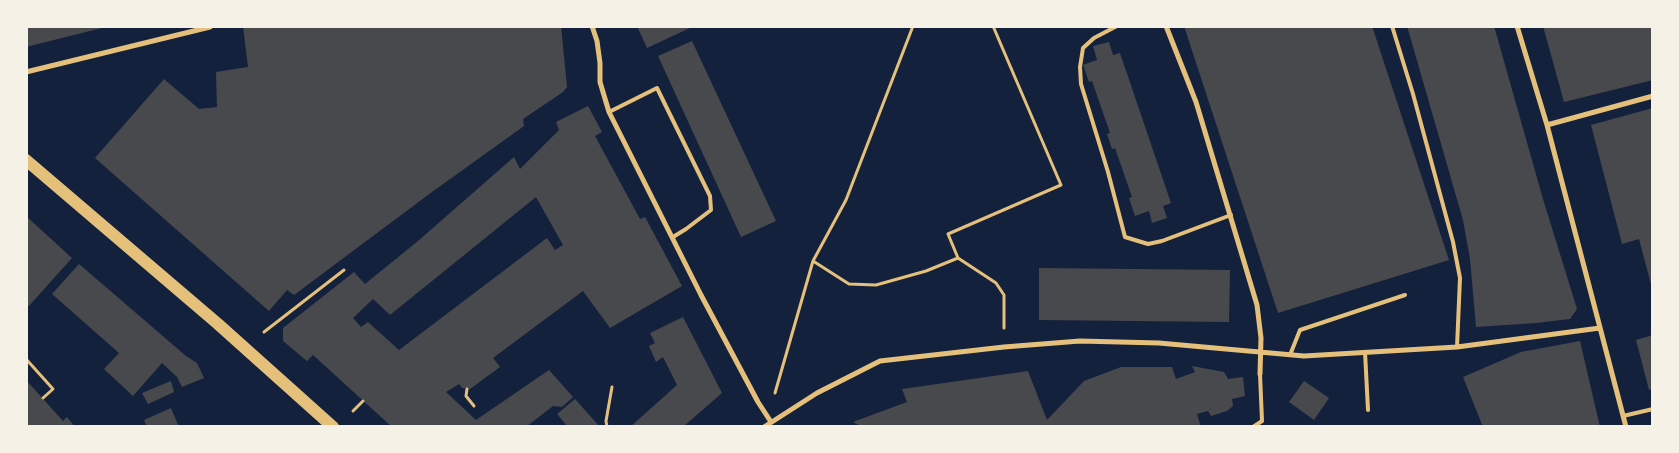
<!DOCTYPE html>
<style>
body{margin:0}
#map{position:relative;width:1679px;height:453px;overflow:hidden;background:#14213d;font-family:Helvetica,sans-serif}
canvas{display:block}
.frame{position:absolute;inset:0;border:28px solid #f6f1e7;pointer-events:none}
</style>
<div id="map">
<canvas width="1679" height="453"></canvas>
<div class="frame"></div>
</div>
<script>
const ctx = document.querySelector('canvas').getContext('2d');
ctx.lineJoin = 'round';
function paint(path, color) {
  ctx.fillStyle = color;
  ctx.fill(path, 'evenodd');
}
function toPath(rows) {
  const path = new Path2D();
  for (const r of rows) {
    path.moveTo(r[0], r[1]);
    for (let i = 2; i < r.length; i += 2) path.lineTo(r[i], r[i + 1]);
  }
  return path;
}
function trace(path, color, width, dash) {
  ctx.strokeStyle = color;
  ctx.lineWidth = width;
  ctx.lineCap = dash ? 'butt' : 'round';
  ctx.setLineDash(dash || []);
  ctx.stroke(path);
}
const building = toPath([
 [26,26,106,26,106,27,26,47],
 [243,26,561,26,567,87,563,92,523,119,524,126,432,192,294,295,287,290,269,311,95,158,164,79,199,109,217,107,216,72,248,67],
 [637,26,694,26,647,48],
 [1184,26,1372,26,1449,260,1278,313],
 [1407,26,1494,26,1543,199,1577,309,1570,319,1536,323,1476,327,1470,259,1463,220],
 [1543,26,1653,26,1653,80,1564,102],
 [692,41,776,221,741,237,658,56],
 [1109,42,1113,55,1120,53,1171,203,1163,206,1167,218,1152,223,1149,211,1135,216,1129,198,1132,197,1115,148,1112,149,1107,134,1110,133,1092,81,1089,82,1083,65,1097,60,1093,46],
 [588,106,602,132,595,136,640,219,645,217,682,286,610,328,583,291,493,358,500,367,470,389,462,388,459,384,446,392,476,420,549,370,573,397,562,407,553,406,526,427,392,427,313,355,307,361,283,341,283,328,354,272,365,284,418,241,514,157,520,169,559,130,556,122],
 [536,197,563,245,555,250,547,238,399,350,368,322,361,327,353,318,373,299,390,315],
 [1653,108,1653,288,1652,288,1639,239,1622,244,1591,125],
 [26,216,72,258,29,306,26,304],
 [79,264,186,356,197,363,204,378,182,387,177,377,162,363,133,396,104,369,119,353,52,294],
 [1039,268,1230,270,1229,322,1039,320],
 [683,317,722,393,683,427,630,427,677,385,663,357,656,362,649,346,655,343,650,333],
 [1653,335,1653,389,1649,390,1636,340],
 [1580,341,1600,427,1483,427,1463,377,1521,352],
 [1192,366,1224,372,1228,379,1243,377,1245,396,1232,399,1233,406,1227,411,1211,416,1208,411,1197,414,1201,427,862,427,853,422,907,402,902,389,1028,371,1047,420,1084,381,1121,367,1172,367,1176,379,1195,372],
 [26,380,63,421,67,417,75,427,26,427],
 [171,381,174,392,148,404,142,393],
 [1304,381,1329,398,1314,420,1289,402],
 [575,399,600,427,568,427,557,414],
 [171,408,179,427,147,427,144,420]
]);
const path = toPath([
 [993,26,1061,185,948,234,958,258,996,283,1004,295,1004,328],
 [813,261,849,284,876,285,926,271,958,258],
 [264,332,344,270],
 [26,359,53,389,43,398],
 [467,389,466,396,474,406],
 [775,393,813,261,846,200,913,26],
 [353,411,363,401],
 [607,427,606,421,612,387]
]);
const service = toPath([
 [1117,26,1094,38,1083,48,1080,67,1081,84,1108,172,1125,237,1148,244,1162,241,1231,215],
 [1392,26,1413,94,1453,242,1460,278,1457,347],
 [609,112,657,88,710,196,711,210,686,229,673,237],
 [1365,352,1368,410],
 [1290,355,1300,330,1405,295],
 [1623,416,1653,409],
 [1253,427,1262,421,1260,374]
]);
const minor = toPath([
 [592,26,597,41,600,63,600,82,609,112,701,295,758,402,771,422],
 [1166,26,1196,102,1257,305,1261,338,1260,374],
 [1517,26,1547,125,1626,427],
 [26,72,210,27],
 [1547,125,1653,96],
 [764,427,817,393,880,361,1004,347,1080,341,1159,343,1304,356,1457,347,1600,328]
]);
const primary = toPath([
 [26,160,218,324,333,427]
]);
paint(building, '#48494c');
trace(path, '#e5c07b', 3);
trace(service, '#e5c07b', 4);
trace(minor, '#e5c07b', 5);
trace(primary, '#e5c07b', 12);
</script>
